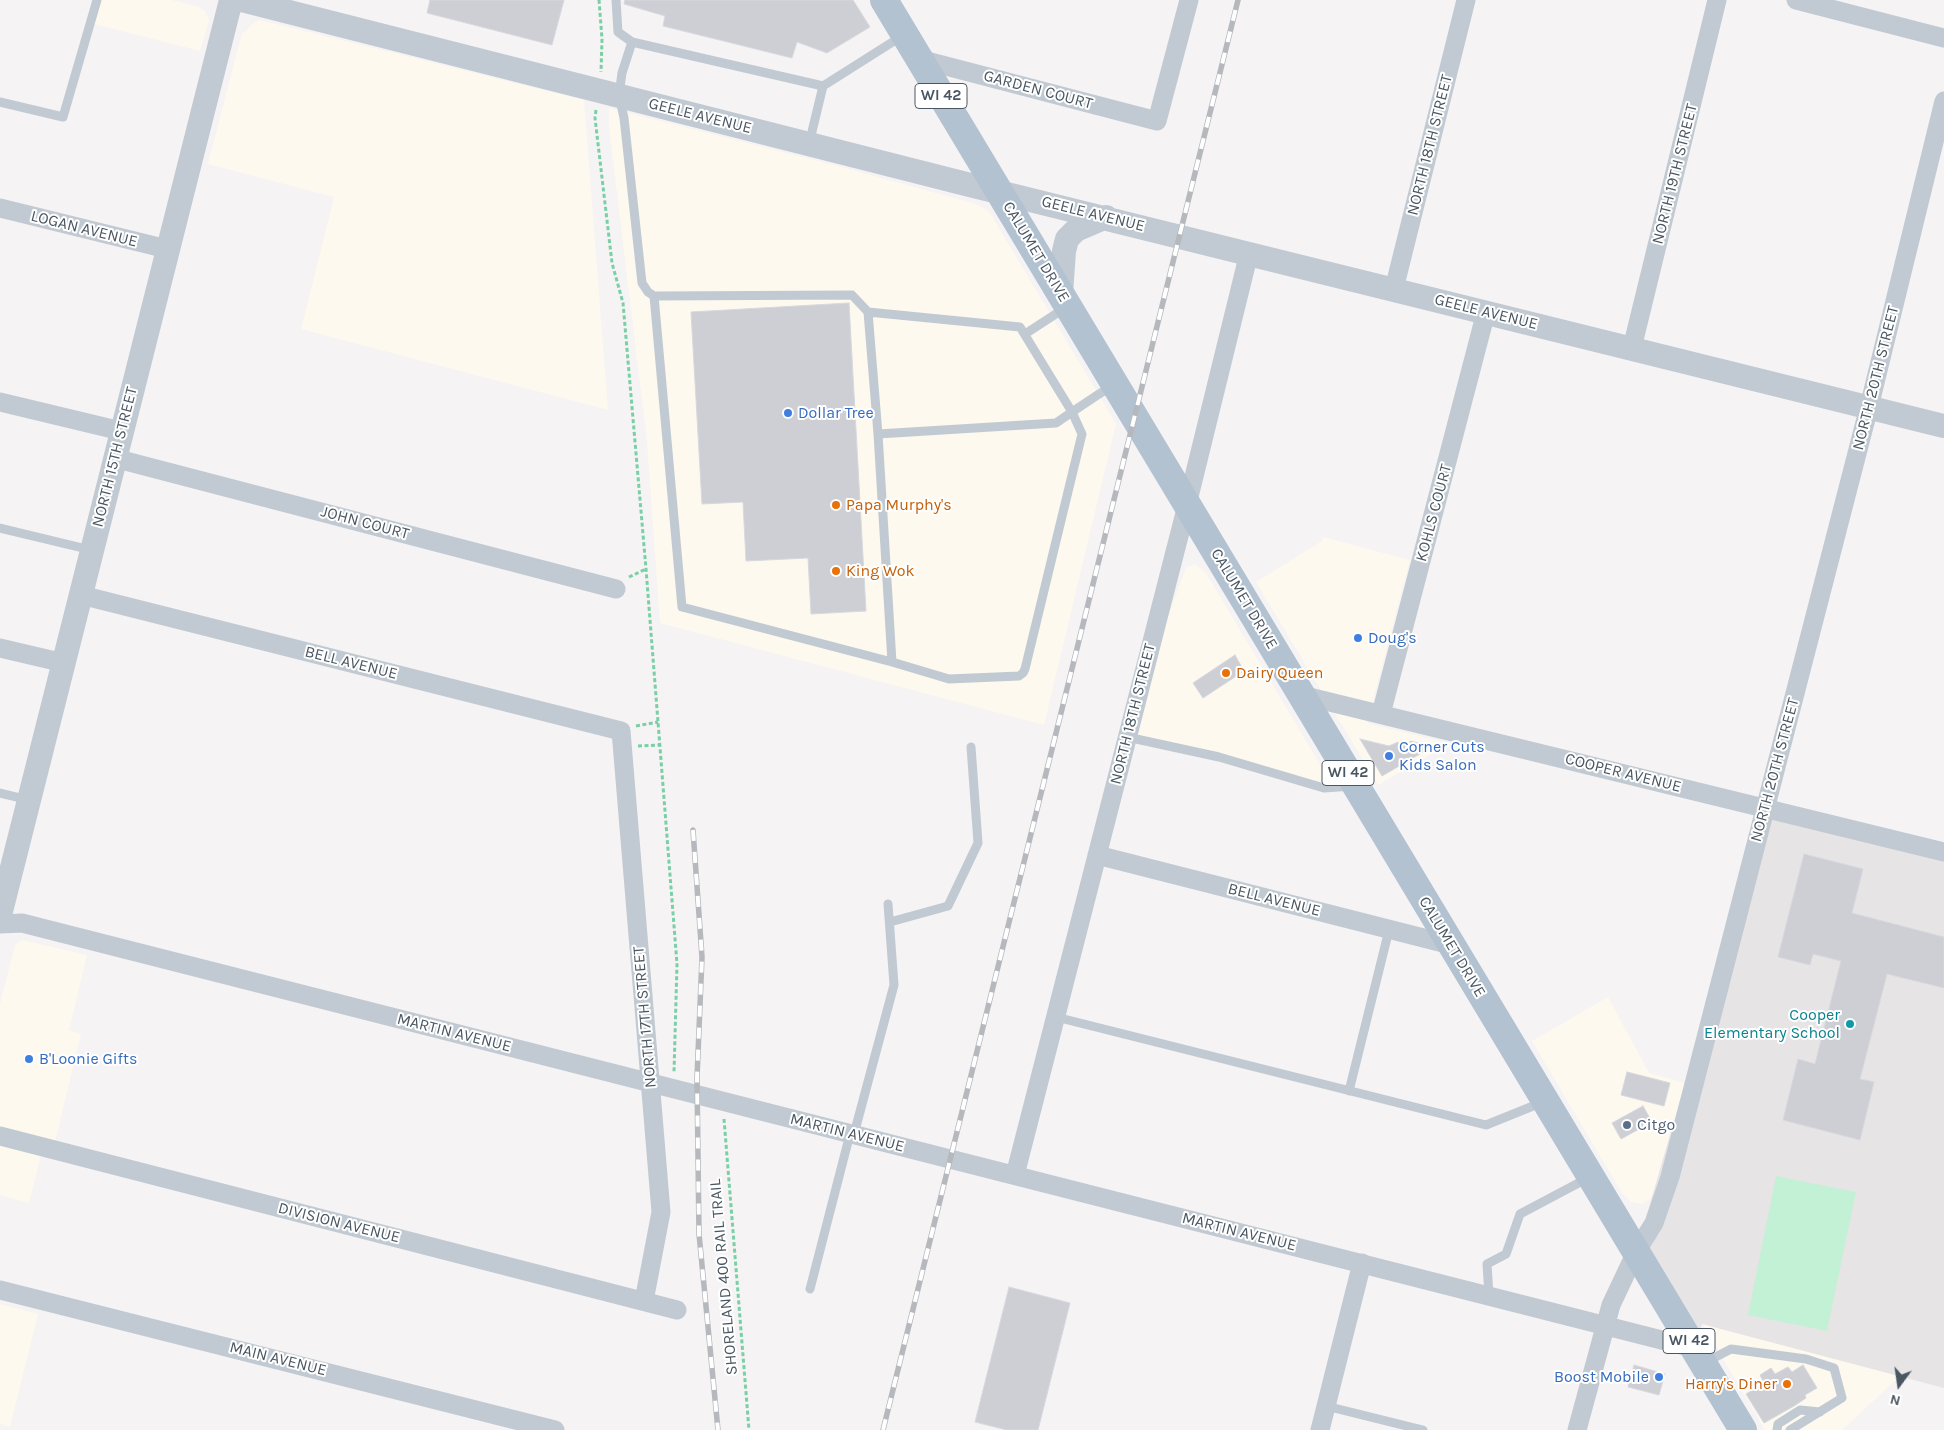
<!DOCTYPE html>
<style>
body{margin:0}
#map{position:relative;width:1944px;height:1430px;overflow:hidden;background:#f5f3f3;font-family:Karla,sans-serif}
canvas{display:block}
.north{position:absolute;left:1874px;top:1360px;width:50px;height:50px;-webkit-text-stroke:4px #fff;paint-order:stroke;rotate:194deg;font-size:14px;font-weight:700;line-height:20px;text-align:center;color:#4a5661}
.north::after{content:'';display:block;margin:auto;width:18px;height:22px;background:#4a5661;clip-path:polygon(50% 0,100% 100%,50% 72%,0 100%)}
</style>
<div id="map">
<canvas width="1944" height="1430"></canvas>
<div class="north">N</div>
</div>
<script>
const ctx = document.querySelector('canvas').getContext('2d');
ctx.lineJoin = 'round';
function paint(path, color) {
  ctx.fillStyle = color;
  ctx.fill(path, 'evenodd');
}
function toPath(rows) {
  const path = new Path2D();
  for (const r of rows) {
    path.moveTo(r[0], r[1]);
    for (let i = 2; i < r.length; i += 2) path.lineTo(r[i], r[i + 1]);
  }
  return path;
}
function trace(path, color, width, dash) {
  ctx.strokeStyle = color;
  ctx.lineWidth = width;
  ctx.lineCap = dash ? 'butt' : 'round';
  ctx.setLineDash(dash || []);
  ctx.stroke(path);
}
function label(font, color, halo, rows, align = 'center') {
  ctx.font = font + ' Karla,sans-serif';
  ctx.lineWidth = 4;
  ctx.setLineDash([]);
  ctx.textBaseline = 'middle';
  ctx.strokeStyle = halo;
  ctx.fillStyle = color;
  for (const [text, x, y, turn = 0] of rows) {
    ctx.save();
    ctx.translate(x, y);
    ctx.rotate((+turn || 0) * Math.PI / 180);
    ctx.textAlign = isNaN(turn) ? turn : align;
    if (halo) ctx.strokeText(text, 0, 0);
    ctx.fillText(text, 0, 0);
    ctx.restore();
  }
}
const commercial = toPath([
 [101,0,172,0,199,7,205,11,209,20,200,51,94,24],
 [260,20,584,100,608,410,301,329,334,197,208,164,242,33,246,31,254,22],
 [609,108,834,165,976,204,986,209,990,213,1116,424,1044,725,660,623,647,442,609,127],
 [1323,537,1410,560,1367,723,1440,741,1442,748,1378,785,1256,582,1322,541],
 [1195,564,1206,573,1328,778,1316,782,1212,751,1138,735,1167,619,1186,568],
 [22,940,87,955,69,1030,81,1034,55,1142,45,1140,29,1203,0,1195,0,1004,15,945],
 [1608,997,1649,1073,1685,1083,1653,1193,1650,1199,1642,1204,1631,1202,1622,1193,1532,1041],
 [0,1304,38,1314,10,1427,0,1424],
 [1702,1323,1900,1376,1842,1430,1765,1430]
]);
const education = toPath([
 [1765,808,1944,852,1944,1388,1702,1324,1693,1348,1636,1252]
]);
const green = toPath([
 [1776,1176,1856,1192,1827,1331,1748,1315]
]);
const building = toPath([
 [430,0,564,0,552,45,427,13,430,0],
 [625,0,853,0,870,27,827,53,797,42,792,58,663,26,665,16,624,4,625,0],
 [849,303,866,611,811,614,808,558,746,561,743,502,702,504,691,312,849,303],
 [1235,655,1244,671,1203,698,1193,683,1235,655],
 [1360,739,1389,746,1398,742,1401,747,1411,741,1432,747,1382,776,1360,739],
 [1804,854,1863,869,1852,913,1944,937,1944,988,1887,974,1860,1079,1874,1082,1860,1140,1783,1120,1798,1059,1815,1064,1841,961,1813,954,1810,965,1778,957,1804,854],
 [1627,1072,1670,1083,1664,1106,1621,1095,1627,1072],
 [1643,1106,1652,1122,1621,1139,1612,1123,1643,1106],
 [1009,1287,1070,1303,1038,1430,1007,1430,975,1422,1009,1287],
 [1634,1365,1665,1374,1659,1395,1628,1387,1634,1365],
 [1803,1365,1817,1388,1805,1395,1806,1398,1794,1406,1764,1423,1746,1394,1764,1383,1760,1375,1771,1368,1775,1374,1788,1367,1792,1372,1803,1365]
]);
const path = toPath([
 [599,0,602,39,601,72],
 [596,110,595,118,612,263,623,303,646,569,677,964,674,1072],
 [629,577,646,569],
 [636,726,658,722],
 [638,746,659,745],
 [724,1119,749,1430]
]);
const service = toPath([
 [616,0,618,32,632,42],
 [823,86,902,36],
 [0,102,63,117,97,0],
 [809,144,823,86,632,42,622,73,619,95,624,118,642,283,648,292,654,296,852,295,868,312],
 [654,296,682,607,892,662],
 [1025,334,1065,308],
 [878,434,868,312,1020,327,1072,412,1082,434,1025,669,1023,673,1019,676,949,679,892,662,878,434,1056,423,1072,412,1096,396,1113,385],
 [0,528,91,550],
 [1127,737,1219,757,1324,788,1353,786],
 [0,793,29,800],
 [890,922,948,906,978,843,971,747],
 [1056,1017,1486,1125,1543,1102],
 [1349,1091,1389,930],
 [854,1134,894,985,888,904],
 [810,1289,850,1134],
 [1489,1296,1487,1264,1506,1254,1520,1214,1588,1178],
 [1706,1362,1731,1349,1806,1359,1834,1368,1842,1398,1790,1430],
 [1326,1406,1423,1430],
 [1777,1430,1778,1424,1800,1410,1820,1412]
]);
const minor = toPath([
 [1796,0,1944,38],
 [919,59,1157,121,1189,0],
 [0,208,167,249],
 [1394,289,1466,0],
 [1632,348,1717,0],
 [0,402,121,431],
 [114,458,616,589],
 [81,595,621,731,661,1212,644,1301],
 [0,648,64,663],
 [1301,695,1944,852],
 [1381,714,1486,312],
 [1097,855,1451,945],
 [0,924,22,923,1693,1348],
 [0,1136,677,1310],
 [1015,1175,1187,505,1249,253],
 [0,1290,555,1430],
 [1320,1430,1362,1263],
 [1577,1430,1611,1305,1636,1252,1654,1223,1670,1177,1869,407,1944,101]
]);
const tertiary = toPath([
 [242,0,970,185,1944,426],
 [1061,294,1064,251,1067,239,1076,230,1106,217],
 [0,915,231,0]
]);
const primary = toPath([
 [884,0,1743,1430]
]);
const rail = toPath([
 [693,830,702,957,697,1078,699,1234,718,1430],
 [883,1430,1238,0]
]);
const markers = [
 [788,413,5,"#3f7fe0"],
 [836,505,5,"#e8710a"],
 [836,571,5,"#e8710a"],
 [1358,638,5,"#3f7fe0"],
 [1226,673,5,"#e8710a"],
 [1389,756,5,"#3f7fe0"],
 [1850,1024,5,"#0f9aa8"],
 [29,1059,5,"#3f7fe0"],
 [1627,1125,5,"#5c6f8a"],
 [1659,1377,5,"#3f7fe0"],
 [1787,1384,5,"#e8710a"]
];
const shields = [
 [941,96,52],
 [1348,773,52],
 [1689,1341,52]
];
const shieldNames = [
 ["WI 42",941,96],
 ["WI 42",1348,773],
 ["WI 42",1689,1341]
];
const streetNames = [
 ["GARDEN COURT",1038,90,15],
 ["GEELE AVENUE",700,116,14],
 ["NORTH 18TH STREET",1430,145,-76],
 ["NORTH 19TH STREET",1675,174,-76],
 ["GEELE AVENUE",1093,214,14],
 ["LOGAN AVENUE",84,229,14],
 ["CALUMET DRIVE",1036,252,59],
 ["GEELE AVENUE",1486,312,14],
 ["NORTH 20TH STREET",1876,378,-76],
 ["NORTH 15TH STREET",115,457,-76],
 ["KOHLS COURT",1434,513,-75],
 ["JOHN COURT",365,523,15],
 ["CALUMET DRIVE",1244,599,59],
 ["BELL AVENUE",351,663,14],
 ["NORTH 18TH STREET",1133,714,-76],
 ["NORTH 20TH STREET",1775,770,-75],
 ["COOPER AVENUE",1623,773,14],
 ["BELL AVENUE",1274,900,14],
 ["CALUMET DRIVE",1452,947,59],
 ["NORTH 17TH STREET",645,1017,-95],
 ["MARTIN AVENUE",454,1033,14],
 ["MARTIN AVENUE",847,1133,14],
 ["DIVISION AVENUE",339,1223,14],
 ["MARTIN AVENUE",1239,1232,14],
 ["SHORELAND 400 RAIL TRAIL",724,1277,-95],
 ["MAIN AVENUE",278,1359,14]
];
const shopNames = [
 ["Dollar Tree",798,413],
 ["Doug's",1368,638],
 ["Corner Cuts",1399,747],
 ["Kids Salon",1399,765],
 ["B'Loonie Gifts",39,1059],
 ["Boost Mobile",1649,1377,"right"]
];
const foodNames = [
 ["Papa Murphy's",846,505],
 ["King Wok",846,571],
 ["Dairy Queen",1236,673],
 ["Harry's Diner",1777,1384,"right"]
];
const cultureNames = [
 ["Cooper",1840,1015],
 ["Elementary School",1840,1033]
];
const serviceNames = [
 ["Citgo",1637,1125]
];
paint(commercial, '#fdf9ef');
paint(education, '#e6e4e5');
paint(green, '#c3f1d5');
paint(building, '#cdcfd5');
trace(building, '#d7d9de', 1);
trace(path, '#7ad0a6', 3, [4, 2.5]);
trace(service, '#c1cad2', 9);
trace(minor, '#c1cad2', 19);
trace(tertiary, '#c1cad2', 24);
trace(primary, '#b3c2d1', 28);
trace(rail, '#b5b8bd', 5.5);
trace(rail, '#fff', 4, [11]);
for (const [x, y, r, color] of markers) {
  const dot = new Path2D();
  dot.arc(x, y, r, 0, 2 * Math.PI);
  ctx.fillStyle = color;
  ctx.fill(dot);
  trace(dot, '#fff', 2);
}
for (const [x, y, w] of shields) {
  const box = new Path2D();
  box.roundRect(x - w / 2, y - 12.5, w, 25, 4);
  ctx.fillStyle = '#fff';
  ctx.fill(box);
  trace(box, '#4a5661', 1);
}
label('bold 15px', '#4a5661', null, shieldNames);
label('16px', '#4a5661', '#fff', streetNames);
label('16px', '#366cbe', '#fff', shopNames, 'left');
label('16px', '#c56008', '#fff', foodNames, 'left');
label('16px', '#0d838f', '#fff', cultureNames, 'right');
label('16px', '#4e5e75', '#fff', serviceNames, 'left');
</script>
